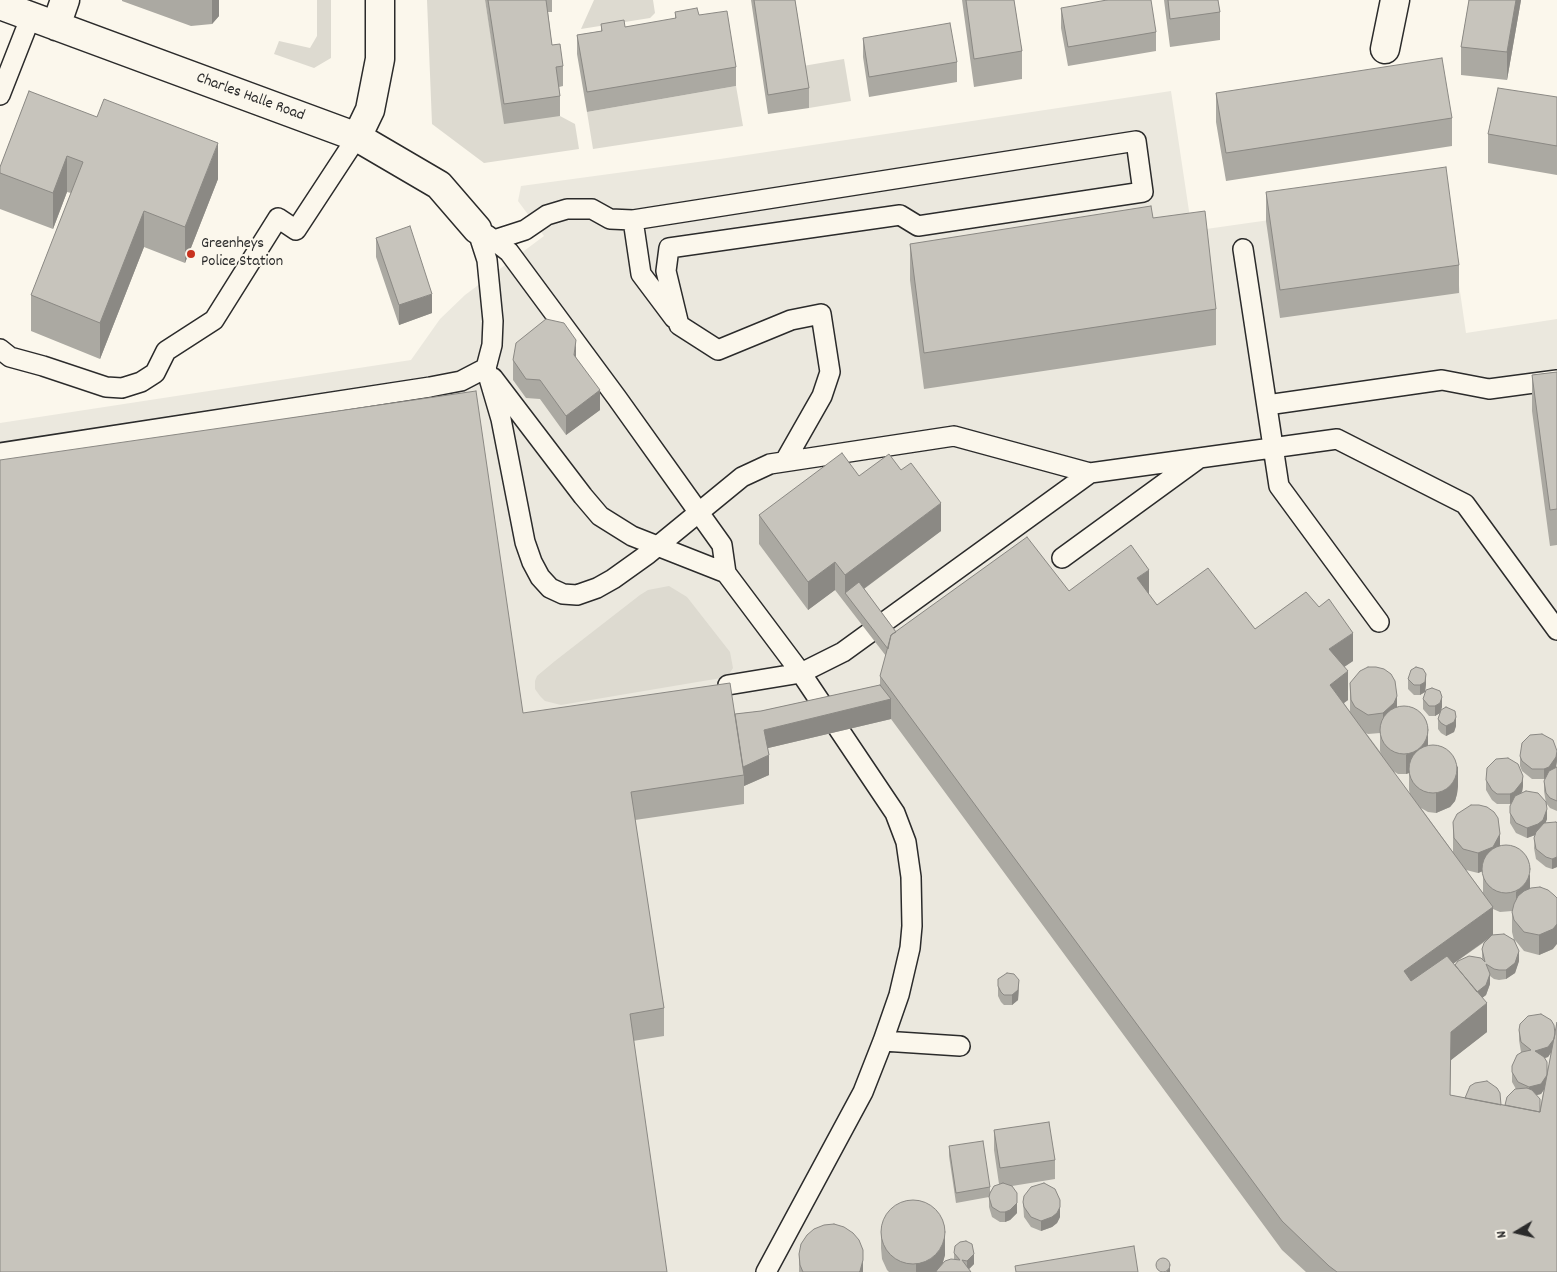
<!DOCTYPE html>
<style>
body{margin:0}
#map{position:relative;width:1557px;height:1272px;overflow:hidden;background:#fbf7ec;font-family:Dekko,sans-serif}
canvas{display:block}
.north{position:absolute;left:1492px;top:1207px;width:50px;height:50px;-webkit-text-stroke:4px #fbf7ec;paint-order:stroke;rotate:261deg;font-size:14px;font-weight:700;line-height:20px;text-align:center;color:#2b2b2b}
.north::after{content:'';display:block;margin:auto;width:18px;height:22px;background:#2b2b2b;clip-path:polygon(50% 0,100% 100%,50% 72%,0 100%)}
</style>
<div id="map">
<canvas width="1557" height="1272"></canvas>
<div class="north">N</div>
</div>
<script>
const ctx = document.querySelector('canvas').getContext('2d');
ctx.lineJoin = 'round';
function paint(path, color) {
  ctx.fillStyle = color;
  ctx.fill(path, 'evenodd');
}
function toPath(rows) {
  const path = new Path2D();
  for (const r of rows) {
    if (r.length === 3) {
      path.moveTo(r[0] + r[2], r[1]);
      path.arc(r[0], r[1], r[2], 0, 2 * Math.PI);
      continue;
    }
    path.moveTo(r[0], r[1]);
    for (let i = 2; i < r.length; i += 2) path.lineTo(r[i], r[i + 1]);
  }
  return path;
}
function trace(path, color, width, dash) {
  ctx.strokeStyle = color;
  ctx.lineWidth = width;
  ctx.lineCap = dash ? 'butt' : 'round';
  ctx.setLineDash(dash || []);
  ctx.stroke(path);
}
function label(font, color, halo, rows, align = 'center') {
  ctx.font = font + ' Dekko,sans-serif';
  ctx.lineWidth = 4;
  ctx.setLineDash([]);
  ctx.textBaseline = 'middle';
  ctx.strokeStyle = halo;
  ctx.fillStyle = color;
  for (const [text, x, y, turn = 0] of rows) {
    ctx.save();
    ctx.translate(x, y);
    ctx.rotate((+turn || 0) * Math.PI / 180);
    ctx.textAlign = isNaN(turn) ? turn : align;
    if (halo) ctx.strokeText(text, 0, 0);
    ctx.fillText(text, 0, 0);
    ctx.restore();
  }
}
const built = toPath([
 [1171,91,1192,231,1446,195,1466,333,1557,319,1557,1272,0,1272,0,423,411,360,440,319,465,295,544,236,518,201,521,186,720,159]
]);
const green = toPath([
 [317,0,331,0,331,58,314,68,274,54,279,41,310,48,317,36],
 [427,0,485,0,493,49,560,116,575,124,579,149,484,163,432,124],
 [594,0,653,0,655,13,650,18,581,29],
 [844,59,851,101,809,108,803,66],
 [736,86,743,126,593,149,587,112],
 [669,586,687,597,730,652,733,668,729,674,721,678,561,705,545,701,540,696,535,689,535,681,537,676,555,661,640,595,648,590]
]);
const service = toPath([
 [0,95,31,16],
 [633,220,641,274,674,318],
 [477,229,487,260,493,321,492,345,486,368,501,419,525,542,532,562,540,577,550,588,563,594,577,595,597,588,613,579,648,554,742,477,770,464,954,436,1090,473],
 [487,235,509,252,617,398,722,545,726,573,801,673,895,813,906,842,911,877,912,926,910,948,899,995,883,1041,863,1092,766,1272],
 [494,240,525,230,547,215,567,209,592,209,610,219,633,220,1136,141,1143,192,918,226,900,215,669,248,666,271,679,325,718,350,791,320,821,314,830,372,822,396,785,461],
 [1243,249,1279,486,1379,622],
 [0,349,10,357,43,366,106,387,122,388,141,382,155,373,166,351,214,320,278,218,296,230,357,137],
 [493,378,583,496,600,516,632,536,726,573],
 [1267,405,1442,380,1489,389,1557,380],
 [0,453,430,387,461,381,486,368],
 [1062,558,1198,459],
 [728,685,801,673,843,652,1090,473,1337,439,1465,504,1557,630],
 [883,1041,960,1046]
]);
const minor = toPath([
 [0,5,357,137,439,185,477,229],
 [56,26,65,0],
 [1385,49,1395,0],
 [357,137,370,110,380,59,380,0]
]);
const wall = toPath([
 [122,0,219,0,219,16,212,24,191,26,122,1],
 [485,0,552,0,552,12,548,12,552,45,563,66,563,86,559,87,560,96,560,116,504,124],
 [751,0,795,0,809,88,809,108,768,114],
 [962,0,1014,0,1022,51,1022,79,974,87],
 [1164,0,1218,0,1220,12,1220,40,1170,47],
 [1469,0,1521,0,1507,80,1461,75,1461,47],
 [1061,8,1156,32,1156,51,1068,66,1061,28],
 [675,12,699,15,736,67,736,86,587,112,577,54,577,35,601,31,601,24,625,27,675,19],
 [863,38,957,62,957,82,869,97,863,57],
 [29,91,218,179,185,263,144,247,100,359,31,331,31,295,71,193,67,192,53,229,0,209,0,167],
 [1216,93,1452,118,1452,146,1226,181,1216,122],
 [1557,97,1557,175,1488,163,1488,134],
 [1266,192,1459,265,1459,293,1280,318,1266,221],
 [1153,218,1216,309,1216,345,924,389,910,280,910,244],
 [376,238,432,313,399,325,376,257],
 [576,357,600,410,566,435,540,399,526,398,513,380,513,360],
 [1557,372,1557,545,1550,546,1532,411,1532,375],
 [859,476,941,531,864,589,896,632,1069,591,1149,595,1157,605,1255,629,1353,661,1344,667,1348,700,1344,703,1350,712,1350,683,1397,708,1428,746,1458,786,1457,794,1455,801,1450,807,1436,813,1428,812,1421,808,1453,852,1453,822,1500,846,1530,888,1553,949,1539,955,1524,951,1515,940,1519,961,1515,973,1506,979,1499,980,1494,979,1490,976,1490,984,1486,995,1482,998,1487,1032,1451,1060,1450,1095,1505,1105,1516,1089,1512,1082,1512,1066,1521,1052,1519,1040,1519,1030,1551,1020,1557,1272,1306,1272,1282,1250,891,719,768,748,769,775,744,786,744,804,635,820,664,1008,664,1036,633,1041,523,713,735,714,761,711,880,685,880,676,886,656,835,590,808,610,759,544,759,515],
 [1366,733,1368,734,1380,733,1380,751,1381,753],
 [1393,771,1398,774,1406,774,1409,773,1409,790,1410,794],
 [1466,870,1478,873,1483,871,1483,893],
 [1493,909,1500,912,1512,911,1512,932,1514,940,1493,935],
 [1490,938,1482,949,1482,959,1455,965,1453,964],
 [1551,1052,1548,1071,1545,1058,1548,1057],
 [1544,1088,1540,1109,1536,1095,1541,1094],
 [1408,679,1426,684,1425,692,1420,695,1414,695,1408,689],
 [1423,699,1442,707,1441,710,1456,726,1454,732,1446,736,1441,733,1438,729,1438,719,1440,713,1435,716,1429,716,1423,709],
 [1520,756,1557,761,1556,767,1557,767,1557,811,1550,808,1546,803,1544,791,1544,781,1545,779,1532,779,1522,771,1520,766],
 [1486,780,1523,786,1522,792,1520,793,1547,819,1545,823,1557,823,1557,867,1552,869,1546,867,1536,859,1534,848,1535,835,1527,838,1516,833,1510,823,1510,806,1512,803,1510,804,1497,804,1492,800,1486,790],
 [998,986,1019,990,1018,1000,1012,1005,1004,1005,1001,1002,998,996],
 [994,1130,1055,1160,1055,1179,1012,1186,1017,1213,1010,1220,1005,1222,1000,1222,992,1217,989,1207,989,1197,956,1203,949,1156,949,1146,990,1187,990,1192,999,1184,994,1150],
 [1023,1202,1060,1217,1057,1223,1052,1227,1041,1231,1031,1227,1024,1217],
 [881,1229,945,1255,942,1264,954,1260,954,1253,974,1264,969,1269,971,1272,889,1272,887,1270,882,1259,881,1248],
 [799,1254,863,1272,799,1272]
]);
const shadedWall = toPath([
 [212,0,219,0,219,16,212,24],
 [1516,0,1521,0,1507,80,1507,52],
 [218,143,218,179,185,263,185,227],
 [67,156,67,192,53,229,53,193],
 [144,211,144,247,100,359,100,323],
 [432,294,432,313,399,325,399,305],
 [576,340,576,360,574,355],
 [600,390,600,410,566,435,566,416],
 [941,503,941,531,850,599,845,593,845,575],
 [835,562,835,590,808,610,808,582],
 [1149,570,1149,598,1137,578],
 [1353,633,1353,661,1329,677,1329,649],
 [1348,671,1348,700,1330,713,1330,685],
 [1426,674,1426,684,1425,692,1420,695,1420,685],
 [1397,696,1397,715,1383,733,1383,713],
 [1442,697,1442,707,1440,713,1435,716,1435,706],
 [891,699,891,719,764,749,764,730],
 [1456,717,1456,726,1454,732,1446,736,1446,726],
 [1428,727,1428,747,1409,770,1409,773,1406,774,1406,755],
 [1557,751,1557,761,1556,767,1549,777,1544,779,1544,769],
 [769,755,769,775,744,786,744,775,741,768],
 [1458,766,1458,786,1457,794,1455,801,1450,807,1436,813,1436,793],
 [1523,776,1523,786,1522,792,1514,802,1510,804,1510,794],
 [1547,809,1547,819,1543,830,1538,834,1527,838,1527,828],
 [1500,834,1500,853,1483,871,1478,873,1478,853],
 [1557,857,1557,867,1552,869,1552,859],
 [1530,874,1530,894,1516,911,1516,892],
 [1493,907,1493,935,1404,999,1404,971],
 [1557,924,1557,944,1553,949,1539,955,1539,935],
 [1519,951,1519,961,1515,973,1506,979,1506,970],
 [1490,974,1490,984,1486,995,1477,1002,1477,992],
 [1019,980,1018,1000,1012,1005,1012,995],
 [1487,1003,1487,1032,1451,1060,1450,1124,1451,1032],
 [1555,1037,1555,1047,1548,1057,1535,1061,1535,1051],
 [1548,1074,1548,1084,1541,1094,1529,1097,1529,1087],
 [1017,1193,1017,1213,1010,1220,1005,1222,1005,1212],
 [1060,1200,1060,1217,1057,1223,1052,1227,1041,1231,1041,1221],
 [945,1236,945,1255,942,1266,937,1272,916,1272,916,1264],
 [974,1254,974,1264,967,1271,967,1261],
 [863,1260,863,1272,859,1272],
 [1170,1266,1170,1272,1166,1272]
]);
const building = toPath([
 [488,0,546,0,552,45,560,44,563,66,556,67,560,96,504,104,488,0],
 [754,0,795,0,809,88,768,95,754,0],
 [966,0,1014,0,1022,51,974,59,966,0],
 [1107,0,1151,0,1156,32,1068,47,1061,8,1107,0],
 [1168,0,1218,0,1220,12,1170,19,1168,0],
 [1469,0,1516,0,1507,52,1461,47,1469,0],
 [697,8,699,15,727,11,736,67,587,92,577,35,602,31,601,24,624,20,625,27,676,18,675,12,697,8],
 [950,23,957,62,869,77,863,38,950,23],
 [1442,58,1452,118,1226,153,1216,93,1442,58],
 [1498,88,1557,97,1557,146,1488,134,1498,88],
 [29,91,97,117,104,99,218,143,185,227,144,211,100,323,31,295,83,162,67,156,53,193,0,173,0,167,29,91],
 [1446,167,1459,265,1280,290,1266,192,1446,167],
 [1151,206,1153,218,1205,211,1216,309,924,353,910,244,1151,206],
 [410,226,432,294,399,305,376,238,410,226],
 [546,319,564,323,576,340,574,355,600,390,566,416,540,380,526,379,513,360,516,343,546,319],
 [1557,372,1557,509,1550,510,1532,375,1557,372],
 [476,391,523,713,730,683,744,775,631,792,664,1008,630,1014,667,1272,0,1272,0,460,476,391],
 [842,453,859,476,889,454,901,470,911,463,941,503,845,575,835,562,808,582,759,515,842,453],
 [1027,537,1069,591,1131,545,1149,570,1137,578,1157,605,1208,568,1255,629,1306,592,1319,607,1329,599,1353,633,1329,649,1348,671,1330,685,1493,907,1404,971,1411,981,1447,956,1487,1003,1451,1032,1450,1095,1540,1112,1557,1022,1557,1272,1337,1272,1329,1266,1282,1221,880,676,891,635,1027,537],
 [859,582,896,632,891,635,888,649,845,593,859,582],
 [1368,667,1376,667,1384,669,1391,674,1395,681,1397,696,1394,703,1383,713,1368,715,1355,707,1351,700,1350,683,1360,671,1368,667],
 [1416,667,1423,669,1426,674,1425,682,1420,685,1414,685,1408,679,1411,670,1416,667],
 [880,685,891,699,764,730,769,755,743,767,735,714,761,711,880,685],
 [1432,688,1440,691,1442,697,1440,703,1435,706,1429,706,1423,699,1426,690,1432,688],
 [1404,730,24],
 [1446,707,1455,711,1456,717,1454,722,1446,726,1441,723,1438,719,1441,710,1446,707],
 [1542,734,1553,740,1557,751,1556,757,1549,767,1544,769,1532,769,1522,761,1520,756,1522,743,1530,735,1542,734],
 [1433,769,24],
 [1508,758,1518,764,1523,776,1522,782,1514,792,1510,794,1497,794,1492,790,1486,780,1487,768,1496,759,1508,758],
 [1557,767,1557,801,1550,798,1546,793,1544,781,1549,771,1557,767],
 [1526,791,1538,793,1546,802,1547,809,1543,820,1538,824,1527,828,1516,823,1510,813,1510,806,1515,796,1526,791],
 [1471,805,1479,805,1487,807,1494,812,1498,818,1500,834,1493,847,1478,853,1463,849,1454,838,1453,822,1457,814,1471,805],
 [1556,822,1557,823,1557,857,1552,859,1546,857,1536,849,1534,838,1536,832,1544,823,1556,822],
 [1506,869,24],
 [1540,887,1548,890,1554,895,1557,898,1557,924,1553,929,1539,935,1524,932,1514,920,1512,912,1514,904,1518,896,1524,891,1531,888,1540,887],
 [1504,934,1514,940,1519,951,1515,963,1506,970,1499,970,1494,969,1486,964,1490,974,1486,985,1477,992,1455,965,1458,961,1469,956,1481,958,1485,962,1482,949,1484,943,1492,935,1504,934],
 [1007,973,1014,974,1019,980,1018,990,1012,995,1004,995,1001,992,998,986,998,979,1007,973],
 [1541,1014,1551,1020,1554,1025,1555,1034,1554,1039,1548,1047,1535,1051,1544,1057,1547,1062,1547,1075,1541,1084,1529,1087,1518,1082,1512,1072,1512,1066,1517,1055,1522,1052,1531,1050,1521,1042,1519,1030,1520,1024,1528,1016,1541,1014],
 [1487,1081,1497,1088,1500,1093,1501,1105,1465,1098,1470,1086,1475,1083,1487,1081],
 [1527,1088,1532,1090,1540,1099,1540,1112,1505,1105,1507,1097,1515,1089,1527,1088],
 [1049,1122,1055,1160,1000,1168,994,1130,1049,1122],
 [983,1141,990,1187,956,1193,949,1146,983,1141],
 [1003,1183,1012,1186,1017,1193,1017,1203,1010,1210,1005,1212,1000,1212,992,1207,989,1197,990,1193,994,1186,1003,1183],
 [1044,1183,1055,1189,1060,1200,1060,1207,1057,1213,1052,1217,1041,1221,1031,1217,1024,1207,1023,1202,1024,1196,1031,1187,1044,1183],
 [913,1232,32],
 [834,1224,844,1227,853,1233,859,1240,863,1250,863,1260,860,1271,859,1272,803,1272,800,1265,799,1254,801,1244,807,1235,814,1229,824,1225,834,1224],
 [966,1241,972,1244,974,1254,967,1261,962,1260,971,1272,936,1272,937,1270,945,1261,951,1259,960,1260,954,1253,955,1246,960,1242,966,1241],
 [1134,1246,1138,1272,1016,1272,1015,1266,1134,1246],
 [1163,1265,7]
]);
const markers = [
 [191,254,5,"#c8321e"]
];
const streetNames = [
 ["Charles Halle Road",250,98,20]
];
const poiNames = [
 ["Greenheys",201,245],
 ["Police Station",201,263]
];
paint(built, '#ebe8de');
paint(green, '#dddad0');
trace(service, '#2b2b2b', 22);
trace(minor, '#2b2b2b', 31);
trace(service, '#fbf7ec', 19);
trace(minor, '#fbf7ec', 28);
paint(wall, '#aba9a2');
paint(shadedWall, '#8b8984');
paint(building, '#c7c4bc');
trace(building, '#8b8984', 1);
for (const [x, y, r, color] of markers) {
  const dot = new Path2D();
  dot.arc(x, y, r, 0, 2 * Math.PI);
  ctx.fillStyle = color;
  ctx.fill(dot);
  trace(dot, '#fbf7ec', 2);
}
label('16px', '#2b2b2b', '#fbf7ec', streetNames);
label('16px', '#2b2b2b', '#fbf7ec', poiNames, 'left');
</script>
